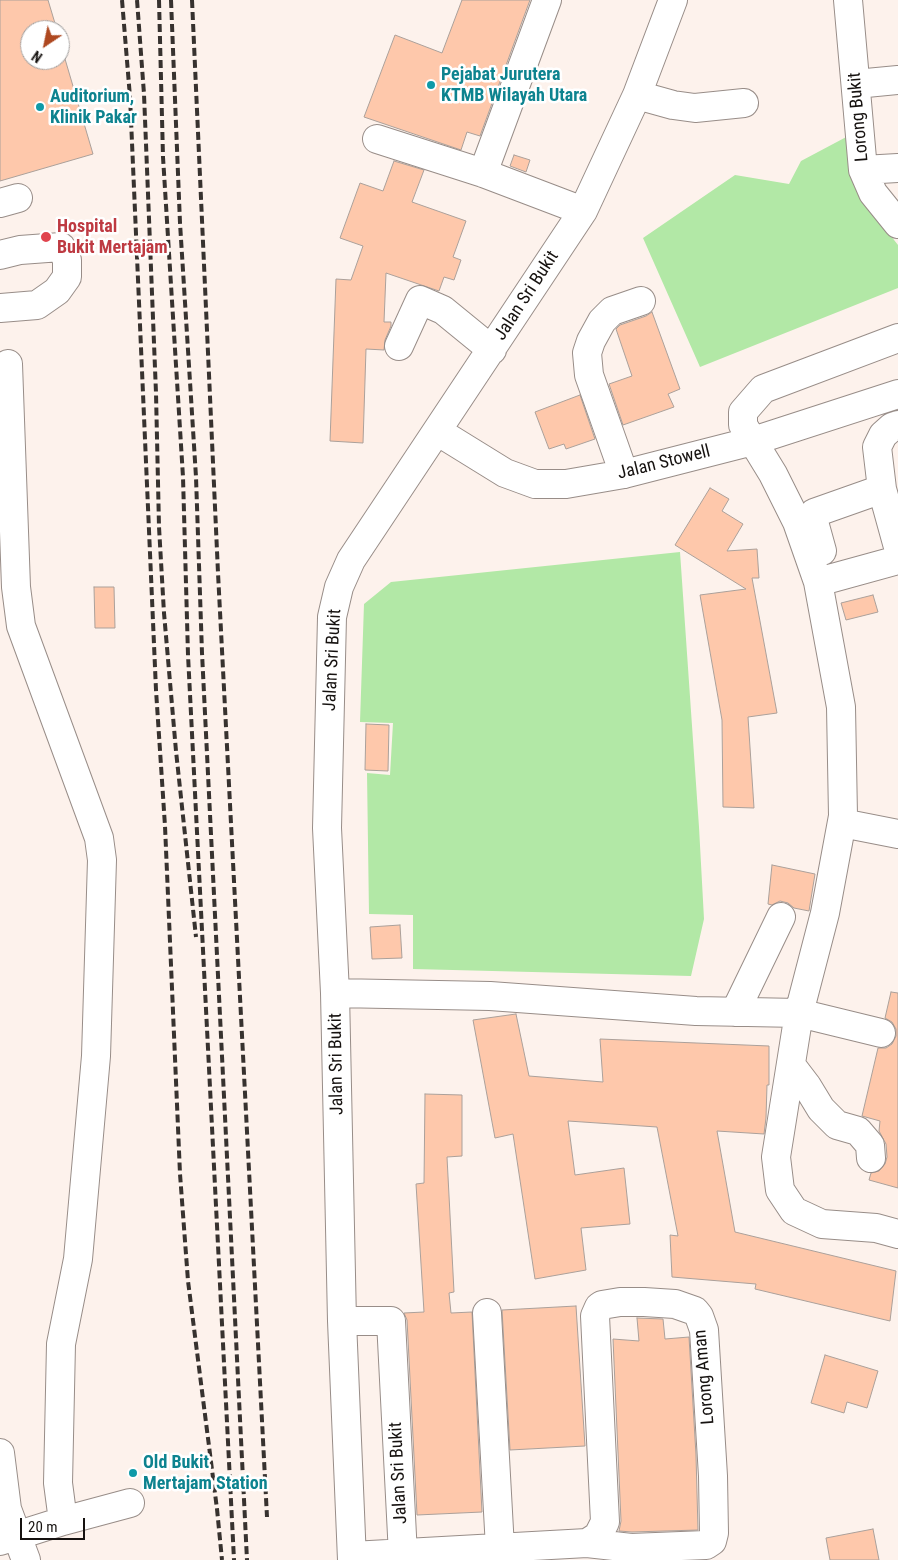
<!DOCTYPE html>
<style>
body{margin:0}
#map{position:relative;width:898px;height:1560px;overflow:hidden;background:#fdf2ec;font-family:"Roboto Condensed",sans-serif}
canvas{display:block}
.north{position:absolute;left:20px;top:20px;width:50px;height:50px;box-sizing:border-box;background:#fff;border:1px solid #a2a09f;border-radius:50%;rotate:214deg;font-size:14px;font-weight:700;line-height:20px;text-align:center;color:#161210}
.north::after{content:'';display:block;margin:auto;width:18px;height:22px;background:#ae4820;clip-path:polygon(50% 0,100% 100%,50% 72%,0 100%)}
.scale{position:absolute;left:20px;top:1518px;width:65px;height:22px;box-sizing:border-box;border:2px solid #161210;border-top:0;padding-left:6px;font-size:15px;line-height:18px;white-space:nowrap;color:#161210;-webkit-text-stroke:4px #fff;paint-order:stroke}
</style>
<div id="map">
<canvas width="898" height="1560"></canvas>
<div class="north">N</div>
<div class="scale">20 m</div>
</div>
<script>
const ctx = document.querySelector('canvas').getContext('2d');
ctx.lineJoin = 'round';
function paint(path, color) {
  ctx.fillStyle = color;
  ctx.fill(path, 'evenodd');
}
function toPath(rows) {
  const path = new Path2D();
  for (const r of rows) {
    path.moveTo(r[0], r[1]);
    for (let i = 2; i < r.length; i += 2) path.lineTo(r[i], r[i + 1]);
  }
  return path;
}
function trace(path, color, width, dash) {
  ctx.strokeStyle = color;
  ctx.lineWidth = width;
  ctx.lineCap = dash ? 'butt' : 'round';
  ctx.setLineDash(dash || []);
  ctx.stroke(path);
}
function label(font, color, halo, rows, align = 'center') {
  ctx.font = font + ' "Roboto Condensed",sans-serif';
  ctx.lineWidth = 5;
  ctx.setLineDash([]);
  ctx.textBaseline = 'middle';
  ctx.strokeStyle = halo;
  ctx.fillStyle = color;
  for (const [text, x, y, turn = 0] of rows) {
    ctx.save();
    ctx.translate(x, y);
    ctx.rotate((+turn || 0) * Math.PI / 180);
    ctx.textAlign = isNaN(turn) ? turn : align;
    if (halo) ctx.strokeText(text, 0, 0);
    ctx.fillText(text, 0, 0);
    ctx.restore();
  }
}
const green = toPath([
 [850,135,861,198,898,245,898,288,700,367,643,238,735,175,789,184,801,161],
 [680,552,699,827,704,919,691,976,413,969,413,915,369,914,367,773,390,775,393,723,360,722,364,604,391,582]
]);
const building = toPath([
 [0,0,48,0,57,30,30,30,30,60,60,60,60,42,93,154,0,181,0,0],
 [462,0,530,0,480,136,467,132,461,150,364,117,395,35,442,53,462,0],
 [514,155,530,160,526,172,510,166,514,155],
 [394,161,424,170,412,202,466,221,453,257,461,260,454,280,444,277,439,291,386,273,384,322,391,322,391,326,385,340,384,350,366,349,363,443,330,441,336,279,351,280,363,246,340,238,360,183,383,191,394,161],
 [652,312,680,389,668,394,674,407,623,425,609,384,632,376,616,329,620,325,646,316,652,312],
 [580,395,595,439,566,449,564,444,549,449,535,412,580,395],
 [710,488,729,499,722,511,743,524,727,551,757,549,759,578,752,578,777,713,748,717,754,808,723,807,722,720,700,595,746,589,675,545,710,488],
 [94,587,114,587,115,628,95,628,94,587],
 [873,595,878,612,846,620,841,603,873,595],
 [366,724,389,725,388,771,365,770,366,724],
 [772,865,815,874,809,911,794,908,788,903,780,901,772,905,768,904,772,865],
 [400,925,402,958,372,959,370,927,400,925],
 [891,992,898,993,898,1188,869,1180,871,1173,879,1171,885,1164,887,1157,886,1144,879,1131,880,1121,862,1116,878,1048,886,1048,892,1044,896,1036,896,1029,892,1022,885,1018,891,992],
 [516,1014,529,1076,603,1082,600,1039,769,1046,769,1085,767,1085,766,1118,764,1134,717,1131,735,1232,896,1271,890,1321,755,1289,756,1284,672,1277,670,1235,678,1236,657,1127,568,1121,575,1175,624,1168,630,1224,581,1228,586,1270,535,1279,513,1134,495,1138,473,1020,516,1014],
 [425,1094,462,1095,462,1156,447,1157,454,1292,449,1293,451,1313,472,1312,482,1512,417,1515,407,1320,404,1313,424,1312,416,1184,424,1183,425,1094],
 [576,1306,585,1446,510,1450,502,1310,576,1306],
 [637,1318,663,1319,665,1339,689,1337,696,1455,698,1530,632,1532,619,1531,621,1521,613,1339,639,1341,637,1318],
 [825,1355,878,1371,867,1408,847,1402,844,1413,811,1403,825,1355],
 [873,1529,879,1560,830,1560,826,1538,873,1529]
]);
const minor = toPath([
 [848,0,863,170,873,193,898,224],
 [856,84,898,80],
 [637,95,673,105,695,108,744,103],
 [377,139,483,173,583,211],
 [863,170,898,168],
 [483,173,547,0],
 [0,203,18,198],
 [0,255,20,250,61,247,67,260,67,277,57,291,37,305,0,308],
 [898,338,763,389,743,412,743,425,773,474,797,522,818,582,841,707,843,816,825,913,799,1013,776,1157,780,1190,794,1211,822,1224,876,1228,898,1234],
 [399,346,420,300,443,310,492,350],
 [8,364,16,587,21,626,99,838,102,860,96,1056,78,1259,61,1344,58,1483,63,1521],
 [898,425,892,427,883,435,877,447,882,489,898,547],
 [437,431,505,473,535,484,566,484,624,474,753,441,898,394],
 [624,474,589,375,587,353,591,341,602,321,612,311,641,301],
 [822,551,814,522,814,513,882,489],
 [818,582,898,560],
 [842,823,898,834],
 [335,993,490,996,696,1011,799,1013,881,1033],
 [735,1012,781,917],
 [791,1065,807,1086,821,1109,837,1125,858,1131,870,1145,871,1158],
 [487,1313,500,1548],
 [342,1321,391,1321,403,1555],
 [0,1453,7,1509,26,1560],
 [0,1541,63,1521,130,1503],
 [352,1556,587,1543,598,1536,605,1522,595,1316,599,1307,602,1305,620,1302,644,1302,675,1304,695,1311,699,1316,704,1330,713,1476,714,1533,712,1541,706,1545,631,1548,587,1543],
 [352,1560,342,1321,335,993,327,828,332,617,339,587,351,560,583,211,637,95,673,0]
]);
const rail = toPath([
 [122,0,130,97,156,690,165,826,180,1174,188,1281,217,1509,222,1560],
 [137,0,144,94,156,393,159,527,164,613,176,751,196,937],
 [159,0,163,157,183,477,188,655,234,1560],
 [171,0,180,223,196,477,202,653,247,1560],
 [192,0,218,573,267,1517]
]);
const markers = [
 [431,85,5,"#0f9aa8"],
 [40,107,5,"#0f9aa8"],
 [46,237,6,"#e0444e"],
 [133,1473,5,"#0f9aa8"]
];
const cultureNames = [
 ["Pejabat Jurutera",441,75],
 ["KTMB Wilayah Utara",441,96],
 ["Auditorium,",50,97],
 ["Klinik Pakar",50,118],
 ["Old Bukit",143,1463],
 ["Mertajam Station",143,1484]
];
const streetNames = [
 ["Lorong Bukit",859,117,-95],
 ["Jalan Sri Bukit",527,296,-57],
 ["Jalan Stowell",664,463,-14],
 ["Jalan Sri Bukit",333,660,-87],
 ["Jalan Sri Bukit",337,1064,-91],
 ["Lorong Aman",705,1377,-95],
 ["Jalan Sri Bukit",399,1473,-93]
];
const healthNames = [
 ["Hospital",57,227],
 ["Bukit Mertajam",57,248]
];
paint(green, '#b2e8a6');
paint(building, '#fec8ab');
trace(building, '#aba09a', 1);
trace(minor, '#988d88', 30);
trace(minor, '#fff', 28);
trace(rail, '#37322f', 4, [8, 4]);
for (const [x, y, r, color] of markers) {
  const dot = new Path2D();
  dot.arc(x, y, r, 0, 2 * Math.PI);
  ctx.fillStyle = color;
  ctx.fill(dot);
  trace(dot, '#fff', 2);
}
label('bold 18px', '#0d838f', '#fff', cultureNames, 'left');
label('18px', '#161210', '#fff', streetNames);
label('bold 18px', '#be3a42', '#fff', healthNames, 'left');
</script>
